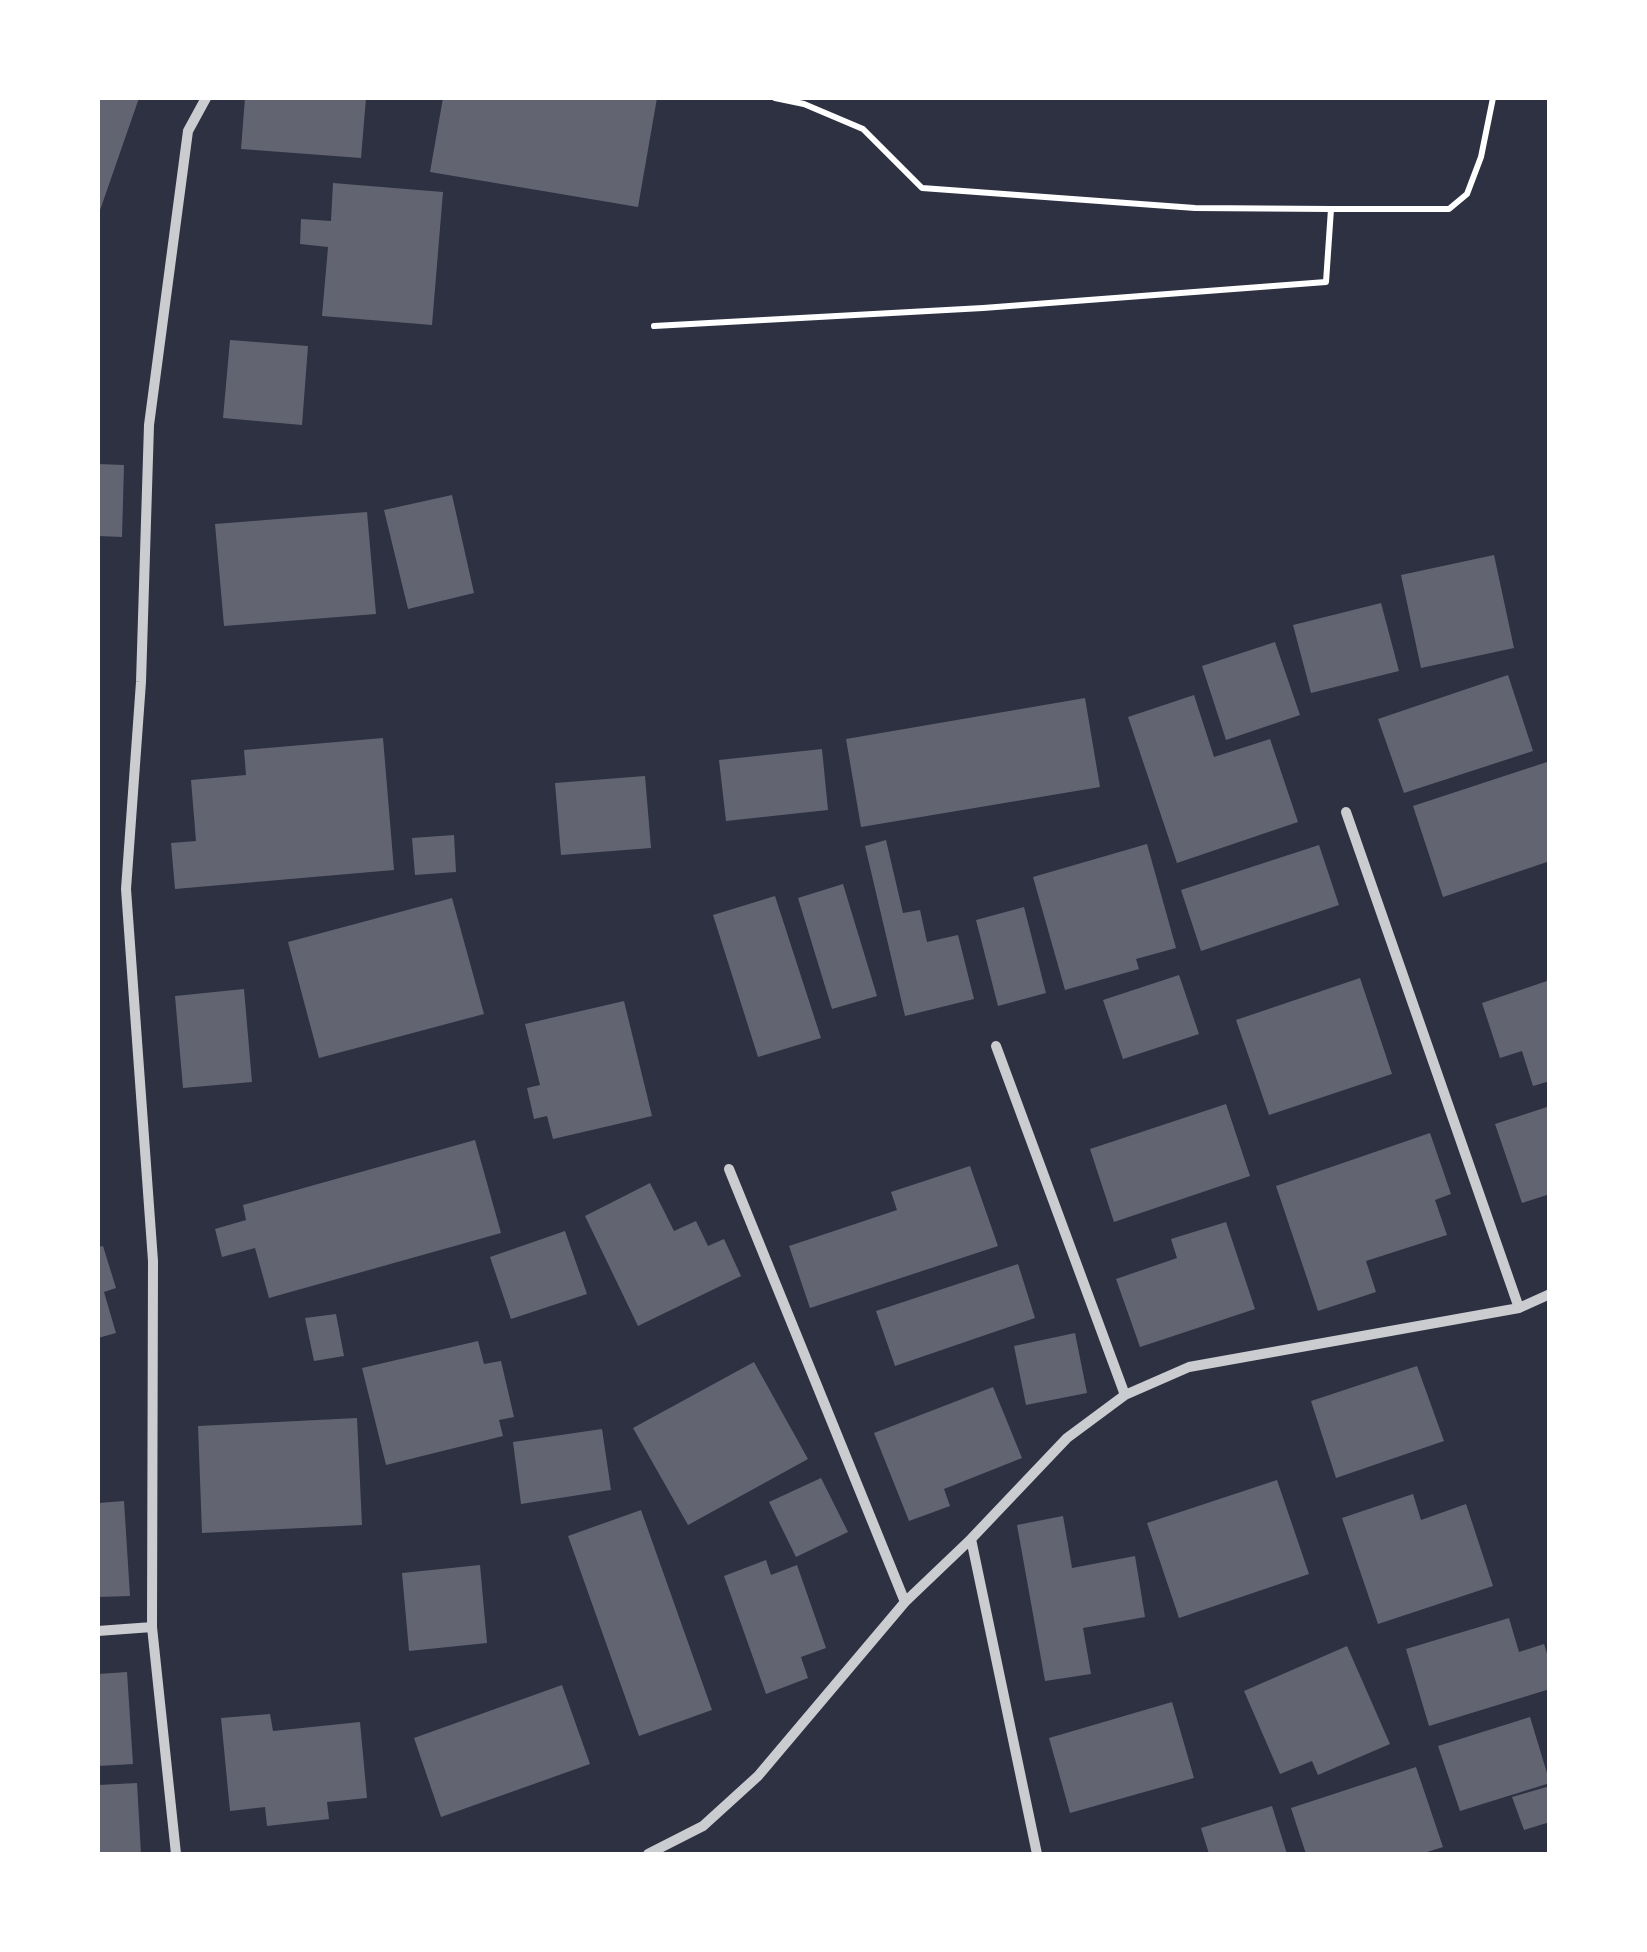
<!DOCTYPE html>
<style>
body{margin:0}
#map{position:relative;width:1647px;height:1952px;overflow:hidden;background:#2d3142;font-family:"Asap Condensed",sans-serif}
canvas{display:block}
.frame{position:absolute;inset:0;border:100px solid #fff;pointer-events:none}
</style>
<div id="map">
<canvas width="1647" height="1952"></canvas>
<div class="frame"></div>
</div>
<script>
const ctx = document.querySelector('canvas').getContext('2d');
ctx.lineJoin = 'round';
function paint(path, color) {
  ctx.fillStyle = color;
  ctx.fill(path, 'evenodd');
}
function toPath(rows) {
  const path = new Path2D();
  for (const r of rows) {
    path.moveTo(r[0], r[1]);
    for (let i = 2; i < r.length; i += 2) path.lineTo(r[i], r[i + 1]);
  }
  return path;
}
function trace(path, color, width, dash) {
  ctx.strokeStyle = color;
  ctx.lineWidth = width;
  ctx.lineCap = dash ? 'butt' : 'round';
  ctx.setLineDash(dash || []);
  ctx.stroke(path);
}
const building = toPath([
 [98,98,139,98,98,216],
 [245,98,366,98,361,158,241,149],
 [443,98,657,98,638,207,430,172],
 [333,183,443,192,432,325,322,316,328,247,300,244,301,219,331,221],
 [230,340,308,346,302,425,223,418],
 [98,464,124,465,122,537,98,536],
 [452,495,474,593,408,609,384,510],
 [367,512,376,614,224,626,215,524],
 [1494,555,1514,648,1421,668,1401,575],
 [1381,603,1399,671,1311,693,1293,625],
 [1275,642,1300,715,1226,740,1202,666],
 [1508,675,1533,751,1404,793,1378,719],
 [1194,695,1214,757,1270,739,1298,822,1177,863,1128,717],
 [1085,698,1100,787,861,827,846,739],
 [383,738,394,870,175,889,171,843,196,841,191,780,246,775,244,750],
 [822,749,828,810,726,821,719,760],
 [1550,761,1550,861,1443,897,1413,806],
 [645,776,651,848,561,855,555,783],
 [454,835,456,872,415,875,412,838],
 [886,840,903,913,920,910,927,942,958,935,974,999,905,1016,865,846],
 [1147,844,1176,948,1136,959,1139,969,1065,990,1033,877],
 [1319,845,1339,905,1201,951,1181,890],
 [843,884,877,996,832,1009,798,898],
 [775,896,821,1038,758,1057,713,915],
 [452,898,484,1014,319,1058,288,942],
 [1024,907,1046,993,998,1006,976,920],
 [1179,975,1199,1034,1123,1059,1103,1000],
 [1360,978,1392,1074,1269,1115,1236,1020],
 [1550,980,1550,1081,1533,1086,1522,1051,1500,1058,1482,1003],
 [244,989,252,1082,183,1088,175,996],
 [624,1001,652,1116,553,1139,547,1116,534,1119,527,1088,540,1085,525,1024],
 [1226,1104,1250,1176,1114,1222,1090,1149],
 [1550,1106,1550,1194,1522,1203,1495,1124],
 [1430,1133,1451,1194,1435,1200,1447,1235,1366,1261,1376,1292,1318,1311,1276,1186],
 [475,1140,501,1233,269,1298,255,1248,222,1257,215,1229,246,1220,243,1205],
 [970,1166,998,1246,810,1308,789,1246,897,1210,891,1192],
 [650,1183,674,1231,696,1221,708,1246,724,1239,741,1276,638,1326,585,1216],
 [1226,1222,1255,1309,1140,1347,1116,1279,1177,1258,1171,1239],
 [565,1231,587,1294,511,1319,490,1257],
 [103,1246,116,1288,104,1292,116,1333,98,1338,98,1247],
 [1018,1264,1035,1318,895,1366,876,1311],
 [336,1314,344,1356,314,1361,305,1318],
 [1075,1333,1087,1393,1026,1405,1014,1346],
 [478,1341,484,1364,501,1361,514,1417,499,1420,503,1436,386,1465,362,1368],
 [754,1362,808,1459,688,1525,633,1428],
 [1417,1366,1444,1441,1336,1478,1311,1401],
 [993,1387,1022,1458,944,1489,950,1506,909,1521,874,1433],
 [357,1418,362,1525,202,1533,198,1426],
 [602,1429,611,1490,521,1504,513,1442],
 [821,1478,848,1532,796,1557,769,1502],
 [1277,1480,1309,1574,1179,1618,1147,1523],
 [1413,1494,1421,1520,1466,1504,1493,1586,1378,1624,1342,1518],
 [124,1501,130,1596,98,1597,98,1503],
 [641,1510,712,1710,639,1736,568,1536],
 [1063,1516,1072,1568,1135,1556,1145,1617,1083,1628,1091,1674,1045,1681,1017,1525],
 [766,1560,771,1575,797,1565,826,1648,801,1657,808,1678,766,1694,724,1576],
 [480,1565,487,1643,409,1651,402,1573],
 [1509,1618,1519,1652,1544,1644,1550,1663,1550,1689,1429,1726,1406,1649],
 [1347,1646,1390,1744,1318,1775,1312,1761,1280,1774,1244,1691],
 [127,1672,133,1764,98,1766,98,1674],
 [562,1685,590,1764,441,1817,414,1738],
 [1172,1702,1194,1778,1070,1813,1049,1738],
 [270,1714,273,1731,360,1722,367,1798,327,1802,329,1819,267,1826,265,1807,230,1811,221,1718],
 [1530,1717,1550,1783,1460,1811,1438,1746],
 [1416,1767,1443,1847,1421,1854,1306,1854,1291,1808],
 [137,1783,141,1854,98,1854,98,1785],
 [1550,1786,1550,1822,1524,1830,1512,1797],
 [1272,1806,1287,1854,1209,1854,1201,1828]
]);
const path = toPath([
 [775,98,804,104,863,129,922,188,1195,208,1331,209,1449,209,1467,194,1481,157,1493,98],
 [654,326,983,308,1326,282,1331,209]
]);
const minor = toPath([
 [1346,812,1519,1308],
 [996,1046,1125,1395],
 [729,1169,905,1602],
 [971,1539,1037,1854],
 [98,1631,152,1627],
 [176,1854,152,1627,153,1261,126,889,141,682,149,425,188,131,206,98],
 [648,1854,703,1826,758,1776,905,1602,971,1539,1067,1438,1125,1395,1189,1367,1519,1308,1550,1294]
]);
paint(building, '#626471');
trace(path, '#fff', 6);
trace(minor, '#caccd0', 10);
</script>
